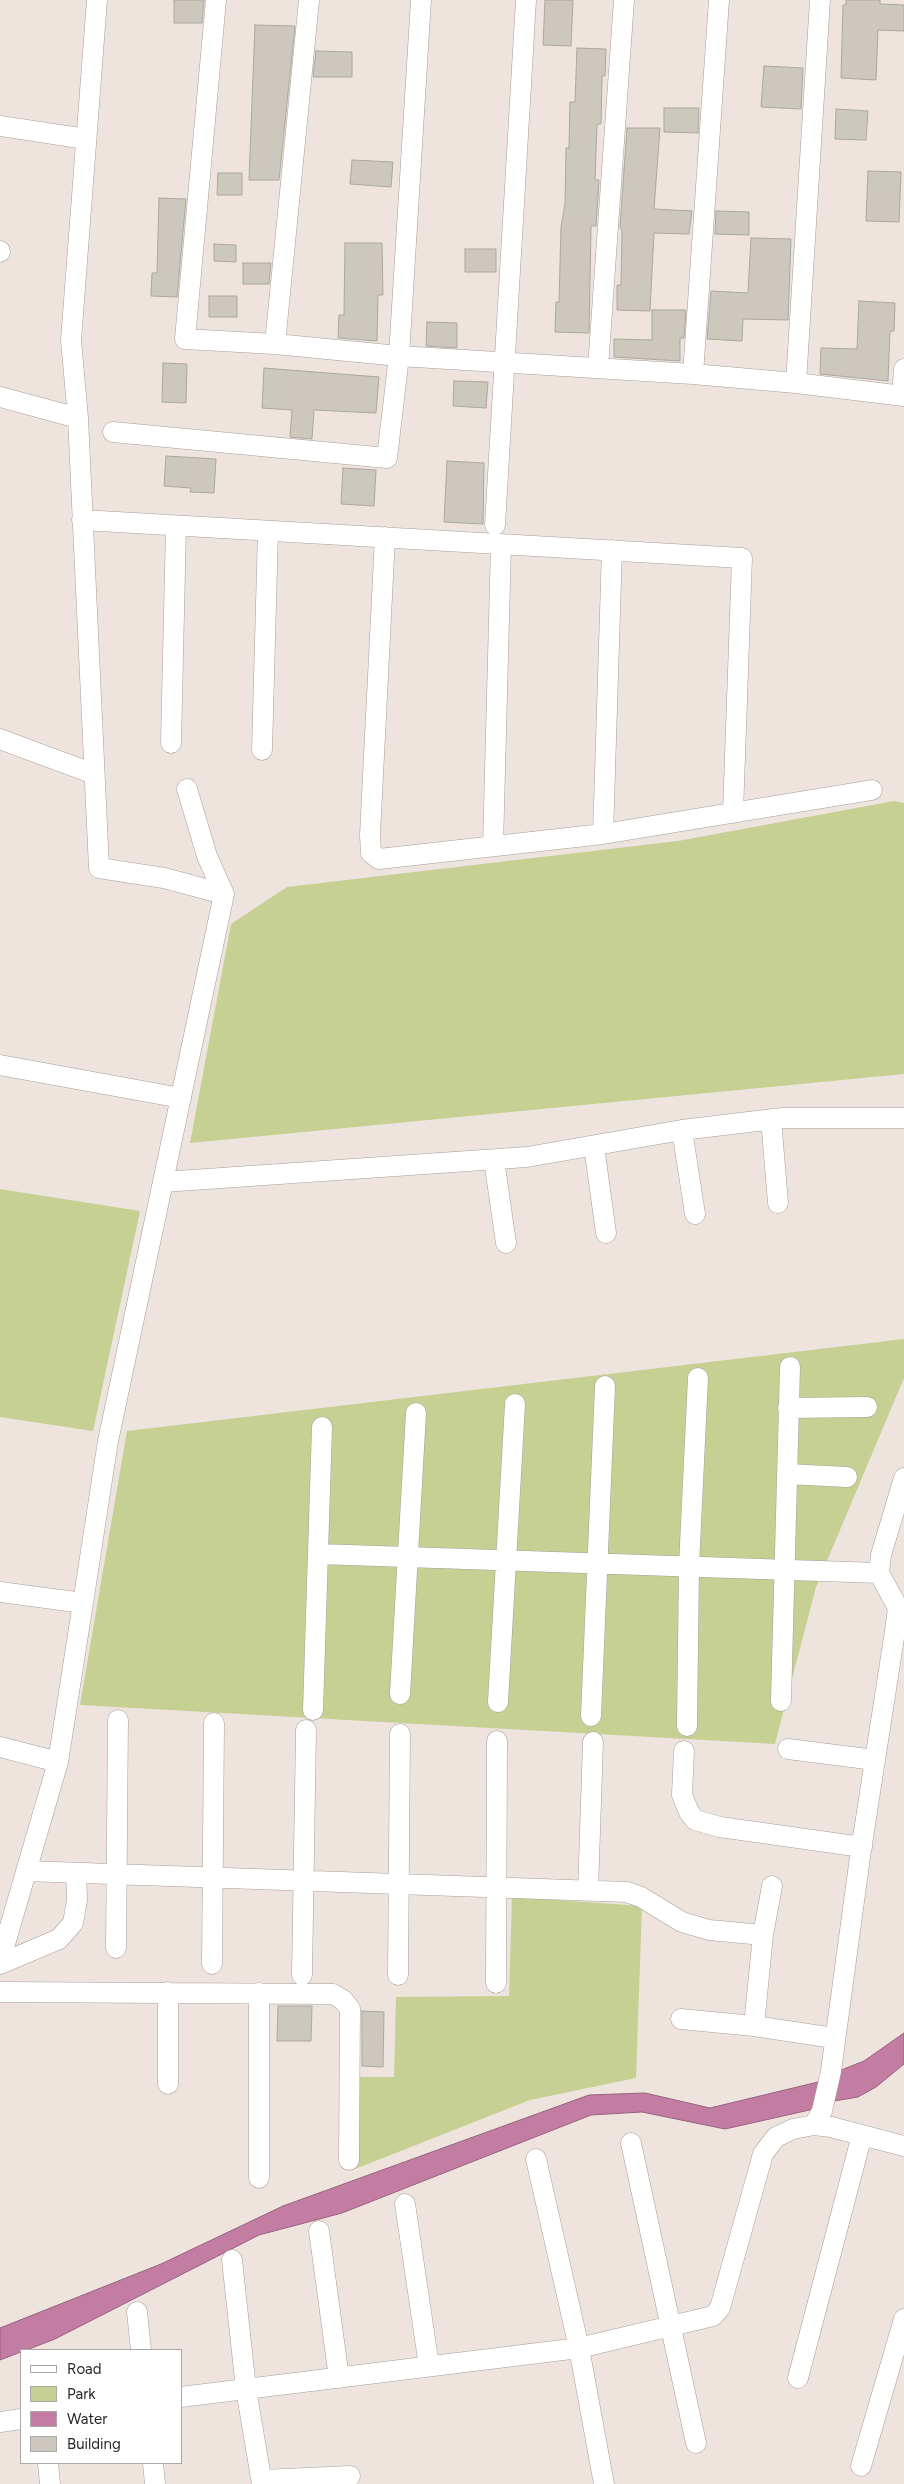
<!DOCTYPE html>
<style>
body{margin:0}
#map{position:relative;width:904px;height:2484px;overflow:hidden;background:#efe3dd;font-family:Figtree,sans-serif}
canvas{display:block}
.legend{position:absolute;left:20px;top:2349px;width:162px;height:115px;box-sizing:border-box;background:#fff;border:1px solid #aaa9a7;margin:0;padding:6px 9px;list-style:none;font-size:15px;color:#2b2724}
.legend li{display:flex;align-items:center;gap:10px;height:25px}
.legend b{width:25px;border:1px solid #aaa9a7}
</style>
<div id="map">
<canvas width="904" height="2484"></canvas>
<ul class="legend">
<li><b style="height:6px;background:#fff"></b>Road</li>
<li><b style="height:14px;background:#c6d092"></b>Park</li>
<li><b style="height:14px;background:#c37da3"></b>Water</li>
<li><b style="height:14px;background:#cdc8be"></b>Building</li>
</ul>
</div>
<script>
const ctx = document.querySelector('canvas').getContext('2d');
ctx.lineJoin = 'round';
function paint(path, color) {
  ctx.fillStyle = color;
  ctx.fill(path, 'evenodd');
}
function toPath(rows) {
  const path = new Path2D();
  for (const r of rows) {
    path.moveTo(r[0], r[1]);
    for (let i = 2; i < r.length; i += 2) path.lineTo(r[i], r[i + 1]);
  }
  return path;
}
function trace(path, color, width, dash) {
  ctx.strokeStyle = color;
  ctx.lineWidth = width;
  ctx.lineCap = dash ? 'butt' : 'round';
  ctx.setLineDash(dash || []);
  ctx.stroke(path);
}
const green = toPath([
 [894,801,904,803,904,1074,190,1143,231,924,287,887,678,841],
 [0,1189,140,1211,93,1431,0,1417],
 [904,1339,904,1378,816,1587,775,1744,80,1705,127,1431],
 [512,1897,642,1906,636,2078,530,2100,355,2169,357,2077,394,2077,396,1997,509,1996]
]);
const water = toPath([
 [904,2033,904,2064,876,2087,858,2097,834,2101,836,2072,864,2061,904,2033],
 [818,2082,814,2109,725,2129,642,2112,591,2115,342,2213,259,2235,55,2339,0,2360,0,2328,161,2264,283,2206,589,2095,645,2093,710,2108,818,2082]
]);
const building = toPath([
 [174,0,204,0,202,23,174,23,174,0],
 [545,0,573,0,571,46,543,45,545,0],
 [846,0,880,0,880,4,904,5,904,31,878,30,876,80,841,78,843,5,846,5,846,0],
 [255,25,295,26,279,180,249,180,255,25],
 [577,48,606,49,605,76,602,76,601,124,597,124,595,180,599,180,596,226,591,226,589,333,555,332,556,302,559,302,561,227,565,204,566,148,569,148,570,102,575,102,577,48],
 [316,51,352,52,352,77,313,77,316,51],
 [764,66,803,68,801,109,761,107,764,66],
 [664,108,699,108,698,133,664,132,664,108],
 [836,109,868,111,866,140,835,139,836,109],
 [627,128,660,128,654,209,692,211,689,234,654,233,650,311,617,310,617,285,621,285,622,231,620,227,627,128],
 [352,160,393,162,391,187,350,184,352,160],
 [868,171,901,172,899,222,866,221,868,171],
 [218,173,242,173,242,195,217,195,218,173],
 [159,198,186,199,177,297,151,296,152,273,157,273,159,198],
 [716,211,749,212,749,235,715,234,716,211],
 [751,238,791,239,788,320,743,319,742,341,707,339,711,291,748,293,751,238],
 [345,243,382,243,383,295,378,295,377,341,338,338,339,315,344,315,345,243],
 [214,244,236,245,236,262,214,261,214,244],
 [465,249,496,249,496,272,465,272,465,249],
 [243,263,271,263,269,284,243,284,243,263],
 [209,296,237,296,237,317,209,317,209,296],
 [859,301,895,303,894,331,890,331,888,381,820,374,821,348,857,349,859,301],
 [652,310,686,310,684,338,680,338,680,361,614,357,614,339,652,340,652,310],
 [427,322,457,323,457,348,426,346,427,322],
 [163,363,187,364,186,403,162,402,163,363],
 [264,368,379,377,376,413,314,410,312,439,290,437,292,410,262,408,264,368],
 [454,381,488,382,486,408,453,406,454,381],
 [166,456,216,459,214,493,190,492,191,488,164,486,166,456],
 [447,461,484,463,483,524,444,522,447,461],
 [343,468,376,470,374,506,341,504,343,468],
 [278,2006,312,2006,311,2041,277,2041,278,2006],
 [362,2011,384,2012,383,2067,362,2066,362,2011]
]);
const minor = toPath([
 [216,0,185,339,275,344,399,356,693,374,796,383,904,396],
 [0,126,86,139],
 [0,252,0,251],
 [275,344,309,0],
 [598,368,624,0],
 [693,374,719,0],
 [796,383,820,0],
 [902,396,904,369],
 [0,397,78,418],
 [113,432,387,458,399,356,421,0],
 [82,520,742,558,733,813],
 [495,525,526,0],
 [385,537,370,835,371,853,379,859,603,834,872,790],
 [0,739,94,774],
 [171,743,176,526],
 [262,750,268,531],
 [187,789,207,856,224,894],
 [603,834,612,550],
 [493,846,501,544],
 [0,1065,181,1098],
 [771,1119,778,1203],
 [682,1130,695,1214],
 [594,1146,606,1233],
 [494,1160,506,1243],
 [163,1182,527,1157,682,1130,782,1118,904,1118],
 [788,1408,867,1407],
 [787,1474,847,1477],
 [318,1554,879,1573],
 [0,1592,83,1603,108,1441,224,894,164,878,99,868,78,418,71,340,97,0],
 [400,1694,416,1413],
 [781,1701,790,1367],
 [498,1702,515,1404],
 [313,1710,322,1427],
 [591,1716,605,1386],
 [687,1726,689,1566,698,1378],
 [0,1747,58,1762],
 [788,1749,875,1760],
 [684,1751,682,1795,689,1812,695,1820,720,1827,862,1847],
 [26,1871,627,1892,641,1897,682,1922,709,1930,763,1935],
 [588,1891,593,1742],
 [116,1948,118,1720],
 [0,1961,58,1762,83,1603],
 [0,1964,59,1939,73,1923,77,1900,76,1873],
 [212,1964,214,1723],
 [302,1975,306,1730],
 [398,1975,400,1734],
 [496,1983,497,1741],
 [0,1992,333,1994,343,2000,350,2009,349,2160],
 [168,1992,168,2084],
 [259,1993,259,2178],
 [681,2019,754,2026,834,2038],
 [754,2026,763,1935,772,1886],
 [814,2125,822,2111,831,2071,860,1857,895,1631,898,1608,879,1573,881,1555,904,1478],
 [631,2143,696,2443],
 [536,2159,579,2348,604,2484],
 [405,2204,429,2366],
 [319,2231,339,2378],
 [232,2260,246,2389,262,2484],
 [137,2312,141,2350],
 [798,2378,862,2135],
 [181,2397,579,2348,713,2316,720,2308,763,2154,776,2137,793,2129,814,2125,831,2127,904,2146],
 [0,2422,21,2419],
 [48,2463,50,2484],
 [153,2463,155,2484],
 [861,2466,904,2319],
 [262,2480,350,2476]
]);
paint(green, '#c6d092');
paint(water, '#c37da3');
trace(water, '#95637d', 1);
paint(building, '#cdc8be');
trace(building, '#aca79d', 1);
trace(minor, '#a89e98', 21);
trace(minor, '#fff', 20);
</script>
